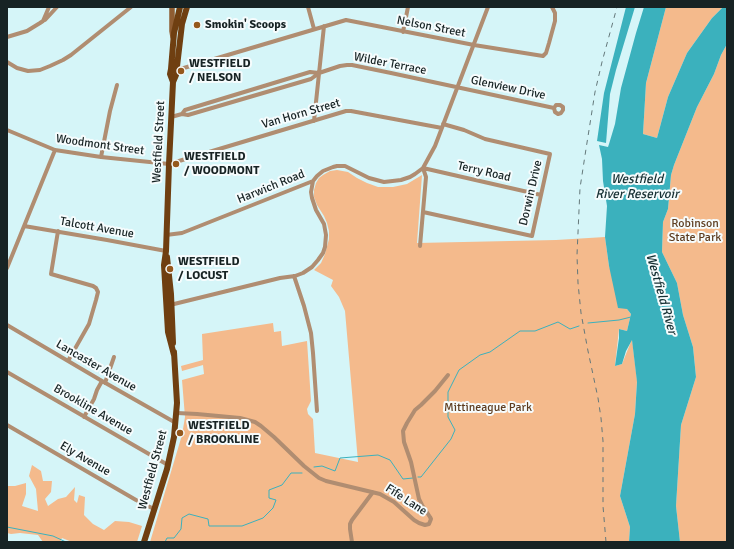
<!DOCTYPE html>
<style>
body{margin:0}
#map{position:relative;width:734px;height:549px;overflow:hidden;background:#d5f5f8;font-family:Signika,sans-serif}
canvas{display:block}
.frame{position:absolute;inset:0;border:8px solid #172324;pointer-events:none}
</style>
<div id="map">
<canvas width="734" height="549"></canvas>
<div class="frame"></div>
</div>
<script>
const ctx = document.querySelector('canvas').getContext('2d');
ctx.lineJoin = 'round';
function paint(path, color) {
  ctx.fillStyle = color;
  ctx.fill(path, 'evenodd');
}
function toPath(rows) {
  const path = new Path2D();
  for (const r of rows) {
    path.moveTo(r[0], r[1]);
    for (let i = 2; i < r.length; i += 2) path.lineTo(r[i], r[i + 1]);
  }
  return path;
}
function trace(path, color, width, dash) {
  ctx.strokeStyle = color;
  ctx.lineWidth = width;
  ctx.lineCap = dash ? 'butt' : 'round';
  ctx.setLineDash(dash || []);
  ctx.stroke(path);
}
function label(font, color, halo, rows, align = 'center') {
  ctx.font = font + ' Signika,sans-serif';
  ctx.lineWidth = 4;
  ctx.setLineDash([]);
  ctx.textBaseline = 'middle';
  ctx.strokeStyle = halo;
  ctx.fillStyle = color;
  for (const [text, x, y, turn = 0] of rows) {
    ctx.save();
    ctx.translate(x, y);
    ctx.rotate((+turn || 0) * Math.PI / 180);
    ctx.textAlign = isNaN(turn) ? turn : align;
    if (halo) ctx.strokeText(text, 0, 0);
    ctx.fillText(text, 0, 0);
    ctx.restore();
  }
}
const green = toPath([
 [666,7,723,7,712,18,687,53,668,97,657,138,643,134,646,83],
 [727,44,727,542,680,542,676,506,681,425,696,377,693,347,683,315,677,283,662,252,663,222,668,209,671,175,674,165,697,107,714,74,721,55],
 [337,170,348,172,357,178,367,183,378,187,393,187,407,184,422,175,417,243,556,240,605,237,609,266,627,309,631,314,627,331,619,329,615,366,622,364,632,339,637,381,635,414,620,496,630,527,629,542,150,542,182,435,185,417,182,380,204,374,203,365,182,371,181,366,203,360,202,334,273,323,274,332,281,331,282,346,307,341,311,401,307,409,308,414,313,419,315,453,358,462,345,311,339,297,331,286,333,280,314,270,321,263,325,254,329,239,329,231,327,223,324,216,317,205,314,197,314,190,316,183,319,178,323,175,330,171],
 [32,465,41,471,43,481,52,481,51,492,45,499,48,506,58,499,66,497,75,487,74,500,77,503,79,495,85,497,84,515,93,524,104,530,115,521,129,522,142,526,137,542,72,542,62,538,60,542,43,542,38,535,20,533,11,534,7,533,7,486,15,486,26,483,26,494,22,506,38,511,36,489,29,476]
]);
const water = toPath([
 [626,7,635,7,616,70,610,94,606,143,597,141,604,93],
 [644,7,666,7,646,83,643,134,657,138,668,97,687,53,712,18,723,7,727,7,727,44,721,55,714,74,697,107,674,165,671,175,668,209,663,222,662,252,677,283,683,315,693,347,696,377,681,425,676,506,680,542,629,542,630,527,620,496,635,414,637,382,632,340,626,351,622,364,615,366,619,338,619,329,627,331,631,314,627,309,618,308,609,266,605,237,607,206,603,181,602,159,599,145,608,147,609,144,615,124,621,88,636,33]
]);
const stream = toPath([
 [588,323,619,320,631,317],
 [314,467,322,466,335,471,340,458,378,455,390,460,403,479,413,478],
 [418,477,421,477,451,439,455,430,448,417,448,392,459,370,480,355,490,352,520,331,535,331,558,322,570,329,579,326],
 [7,527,53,536,66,542],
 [165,542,167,538,174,538,181,529,182,518,189,514,208,519,209,526,242,526,263,518,273,508,276,500,269,498,269,490,282,485,291,473,302,473]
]);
const minor = toPath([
 [308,7,314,29],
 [45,20,57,7],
 [403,32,408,7],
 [7,37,27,31,40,23,43,21,49,7],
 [7,62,17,68,28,71,40,70,50,66,63,60,71,55,131,7],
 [177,70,346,20,474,45,543,56,546,53,549,43,555,21,555,13,552,7],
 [182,114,185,110,310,72,319,73],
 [171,117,182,114,188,115,311,79,319,73,340,66,347,65,352,65,391,73,554,108,556,105,560,105,563,107,563,110,561,113,558,114,555,112,554,108],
 [314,121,324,26],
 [7,130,55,150,101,157,169,164,346,111,351,111,442,128],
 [101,157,110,111,117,85],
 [423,168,541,195],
 [423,212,532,236,550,154,485,139,464,130,443,124],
 [24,226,107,240,166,251],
 [58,231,51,274,93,286,96,288,98,292,96,300,89,324,68,361],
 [166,235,182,233,313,181,317,176,323,171,333,167,337,166,345,166,369,178,384,182,401,180,410,177,415,174,423,168,435,146,488,7],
 [420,246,426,177,423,168],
 [7,268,55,150],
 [294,276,304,306,311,333,313,353,317,411],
 [170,305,280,278,295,276,303,273,312,267,318,260,323,253,325,247,326,235,324,224,316,210,312,198,311,192,313,181],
 [7,325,102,381,176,423],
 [7,372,168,465],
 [105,383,114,357],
 [177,413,197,414,240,418,255,422,261,426,274,437,304,466,319,478,326,481,380,494,394,502,414,520,419,523,425,525,429,524,431,519,430,517,422,505,419,499,411,462,404,442,403,431,407,423,415,410,421,405,435,391,448,375],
 [84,417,94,399,97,390,102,381],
 [7,425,136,500,154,509],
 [352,542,350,529,350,524,352,520,373,492]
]);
const secondary = toPath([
 [172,7,172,31,173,37]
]);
const primary = toPath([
 [173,82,170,74,171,69,174,33,180,7],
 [167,257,171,294,173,343],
 [174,355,168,332,164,265,166,251,169,164,173,82,176,75,182,24,187,7],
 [144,542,167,469,174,437,177,403,174,352]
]);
const rail = toPath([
 [606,542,603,506,603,441,601,418,598,398,588,351,581,313,578,283,577,255,580,188,586,149,595,92,602,62,617,7]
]);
const markers = [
 [197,25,4,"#95581c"],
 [181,71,4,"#95581c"],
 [176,164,4,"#95581c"],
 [170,269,4,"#95581c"],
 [180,433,4,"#95581c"]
];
const poiNames = [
 ["Smokin' Scoops",205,25],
 ["WESTFIELD",189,64],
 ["/ NELSON",189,78],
 ["WESTFIELD",184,157],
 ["/ WOODMONT",184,171],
 ["WESTFIELD",178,262],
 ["/ LOCUST",178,276],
 ["WESTFIELD",188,426],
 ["/ BROOKLINE",188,440]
];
const streetNames = [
 ["Nelson Street",431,27,11],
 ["Wilder Terrace",390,64,11],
 ["Glenview Drive",508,88,12],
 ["Van Horn Street",301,114,-16],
 ["Westfield Street",159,142,-87],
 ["Woodmont Street",100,145,8],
 ["Terry Road",484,172,13],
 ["Harwich Road",271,187,-22],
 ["Dorwin Drive",531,193,-77],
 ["Talcott Avenue",97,228,10],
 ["Lancaster Avenue",96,366,30],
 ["Brookline Avenue",93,410,30],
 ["Ely Avenue",85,459,30],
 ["Westfield Street",153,470,-75],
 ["Fife Lane",406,500,33]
];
const parkNames = [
 ["Robinson",695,224],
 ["State Park",695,238],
 ["Mittineague Park",488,408]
];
const waterNames = [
 ["Westfield",637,180],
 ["River Reservoir",637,195],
 ["Westfield River",661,294,74]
];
paint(green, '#f4ba8c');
paint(water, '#3bb1bd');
trace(stream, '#3bb1bd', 1);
trace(minor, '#b08d71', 4);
trace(secondary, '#8f5d32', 5.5);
trace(primary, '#6f3f11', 6);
trace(rail, '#64787a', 1, [5, 5]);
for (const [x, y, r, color] of markers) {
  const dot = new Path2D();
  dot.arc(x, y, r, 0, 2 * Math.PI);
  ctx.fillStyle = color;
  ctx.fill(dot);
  trace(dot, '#f6fcfd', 1.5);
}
label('bold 12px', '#172324', '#f6fcfd', poiNames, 'left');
label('12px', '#172324', '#f6fcfd', streetNames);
label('12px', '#5e3d20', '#f6fcfd', parkNames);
label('italic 13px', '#163033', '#f6fcfd', waterNames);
</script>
